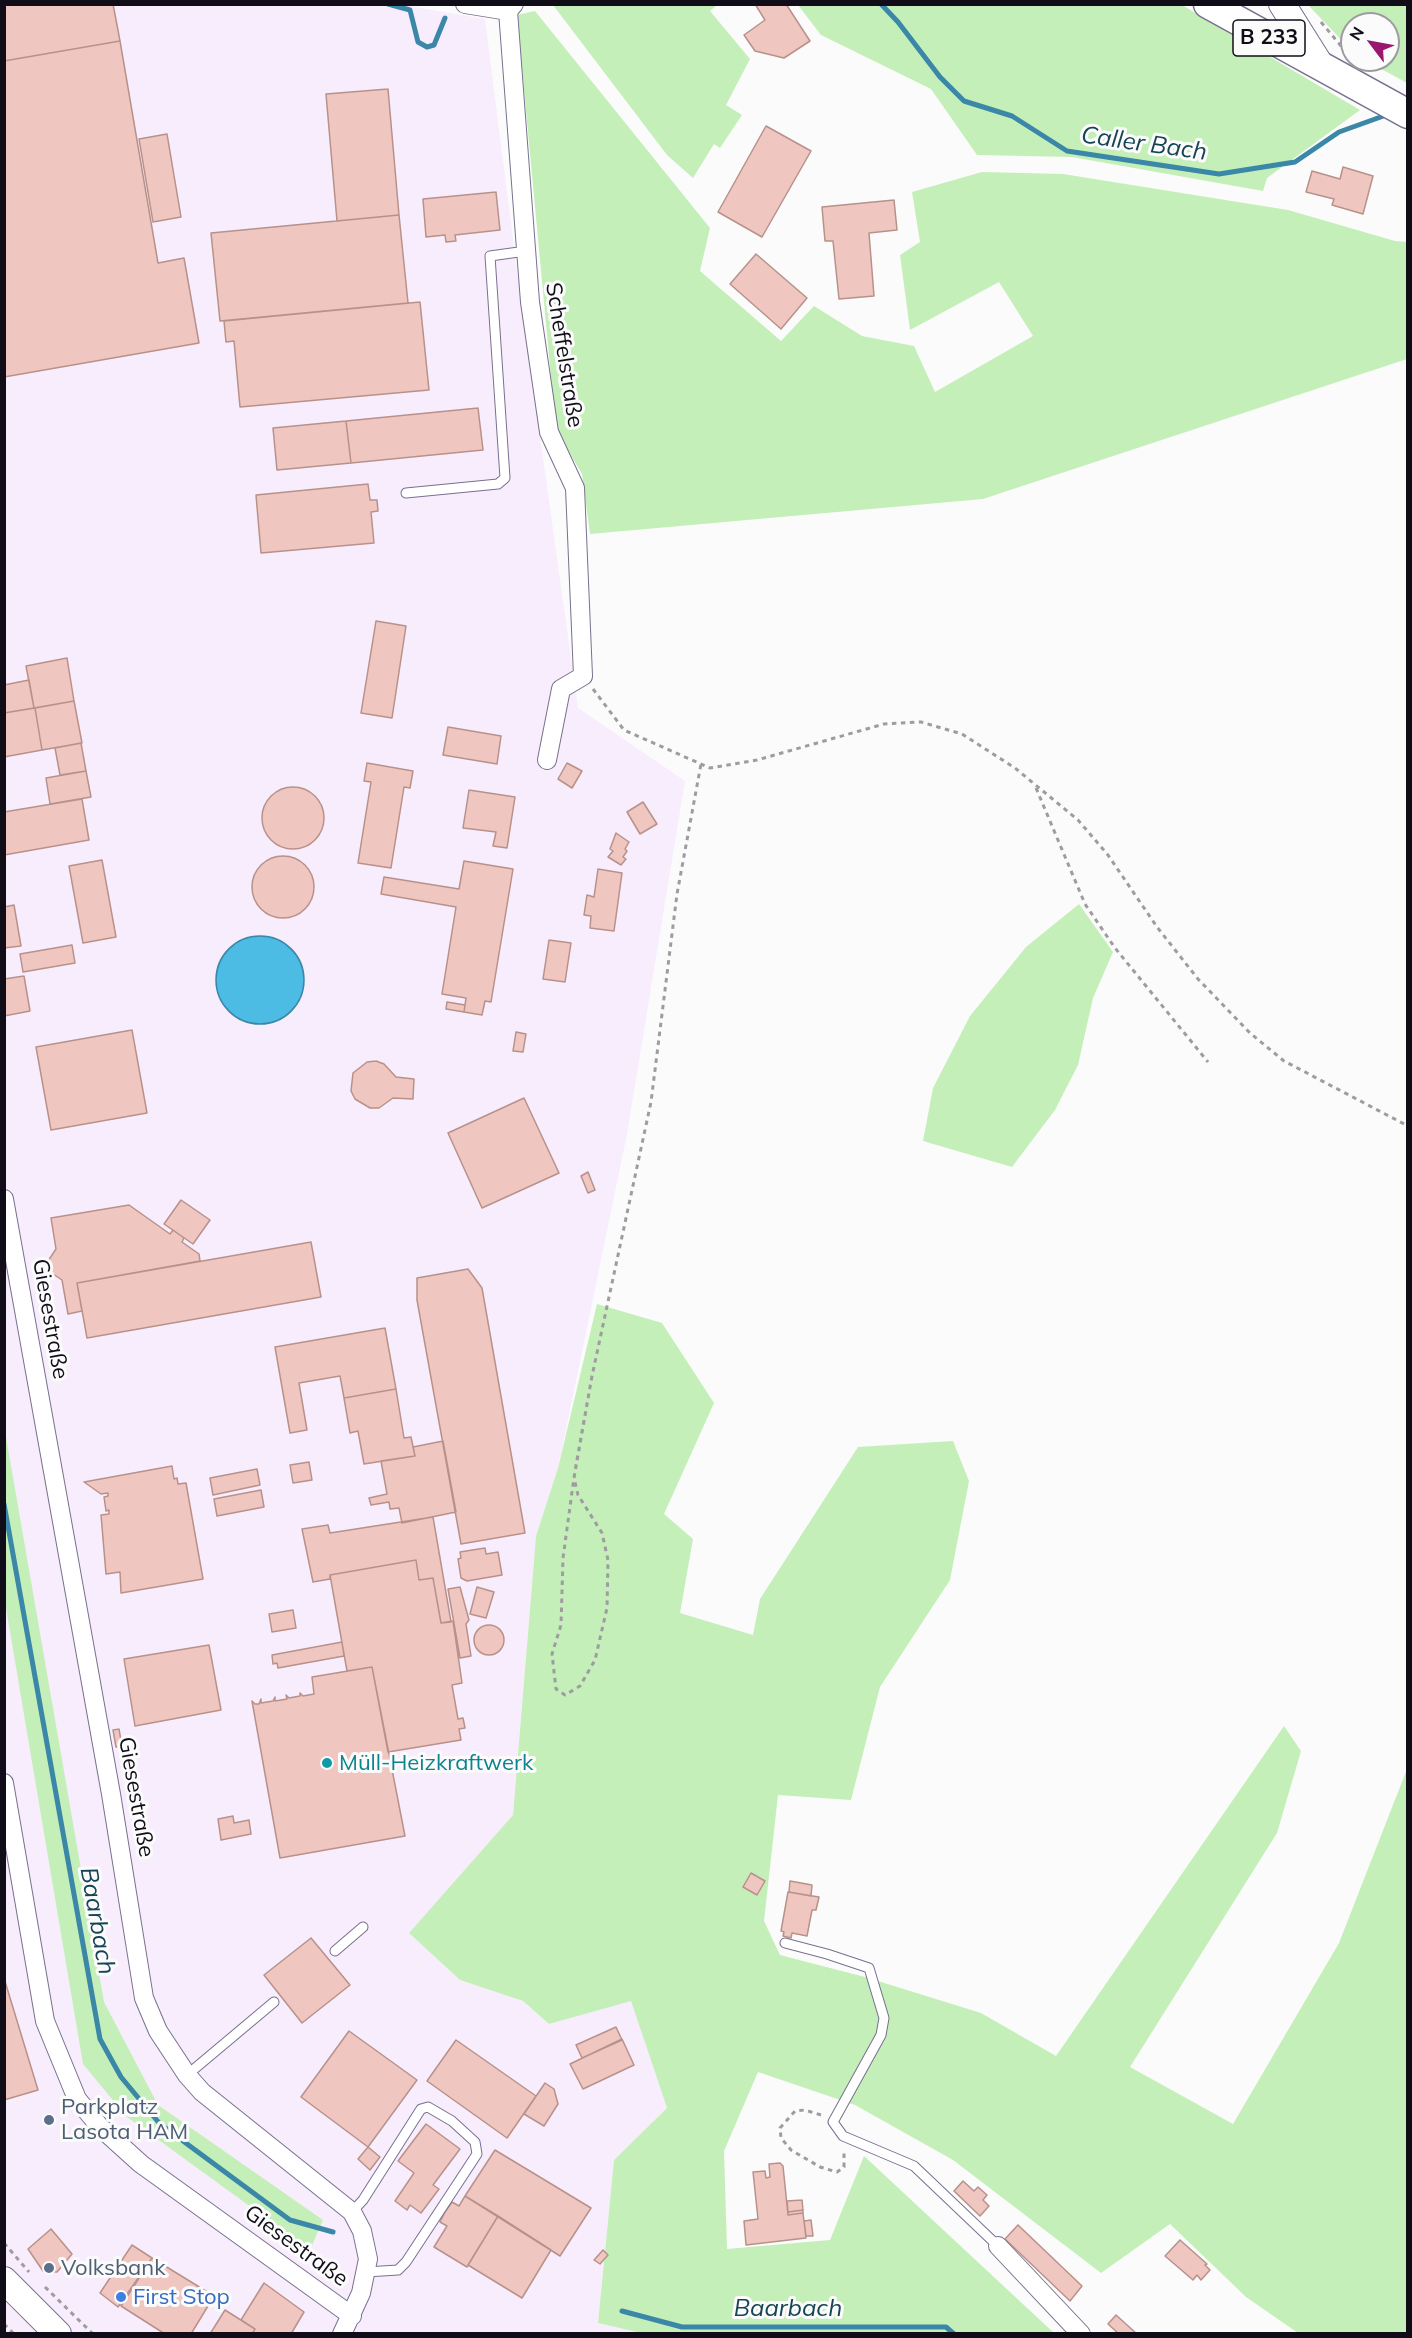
<!DOCTYPE html>
<meta charset="utf-8">
<style>
body{margin:0}
#map{position:relative;width:1412px;height:2338px;overflow:hidden;background:#fbfbfb;font-family:Mulish,sans-serif}
canvas{display:block}
.frame{position:absolute;inset:0;border:6px solid #100c18;pointer-events:none}
.north{position:absolute;left:1340px;top:12px;width:60px;height:60px;box-sizing:border-box;background:#fbfbfb;border:2px solid #9d9ba0;border-radius:50%;rotate:302deg;font-size:16px;font-weight:700;line-height:24px;text-align:center;color:#100c18}
.north::after{content:'';display:block;margin:auto;width:21px;height:27px;background:#99186e;clip-path:polygon(50% 0,100% 100%,50% 72%,0 100%)}
</style>
<div id="map">
<canvas width="1412" height="2338"></canvas>
<div class="frame"></div>
<div class="north">N</div>
</div>
<script>
const ctx = document.querySelector('canvas').getContext('2d');
ctx.lineJoin = 'round';
function paint(path, color) {
  ctx.fillStyle = color;
  ctx.fill(path, 'evenodd');
}
function toPath(rows) {
  const path = new Path2D();
  for (const r of rows) {
    if (r.length === 3) {
      path.moveTo(r[0] + r[2], r[1]);
      path.arc(r[0], r[1], r[2], 0, 2 * Math.PI);
      continue;
    }
    path.moveTo(r[0], r[1]);
    for (let i = 2; i < r.length; i += 2) path.lineTo(r[i], r[i + 1]);
  }
  return path;
}
function trace(path, color, width, dash) {
  ctx.strokeStyle = color;
  ctx.lineWidth = width;
  ctx.lineCap = dash ? 'butt' : 'round';
  ctx.setLineDash(dash || []);
  ctx.stroke(path);
}
function label(font, color, halo, rows, align = 'center') {
  ctx.font = font + ' Mulish,sans-serif';
  ctx.lineWidth = 6;
  ctx.setLineDash([]);
  ctx.textBaseline = 'middle';
  ctx.strokeStyle = halo;
  ctx.fillStyle = color;
  for (const [text, x, y, turn = 0] of rows) {
    ctx.save();
    ctx.translate(x, y);
    ctx.rotate((+turn || 0) * Math.PI / 180);
    ctx.textAlign = isNaN(turn) ? turn : align;
    if (halo) ctx.strokeText(text, 0, 0);
    ctx.fillText(text, 0, 0);
    ctx.restore();
  }
}
const industrial = toPath([
 [397,4,485,19,519,286,578,708,685,781,627,1134,558,1468,536,1536,513,1815,409,1933,460,1980,523,2001,549,2024,631,2000,667,2108,614,2160,598,2323,646,2333,5,2334,5,5]
]);
const green = toPath([
 [553,5,717,5,710,11,750,59,726,105,742,115,720,148,714,144,693,178,667,155],
 [798,5,1182,5,1360,110,1267,178,1263,191,1072,157,977,155,931,89,821,35],
 [1308,5,1407,5,1407,83,1365,60,1388,60,1388,24,1352,24,1352,51],
 [535,11,710,228,700,271,781,341,814,306,862,336,914,346,935,392,1033,336,999,282,910,330,900,255,920,242,912,192,982,172,1063,174,1288,210,1395,241,1407,242,1407,359,983,499,590,534,582,474,556,430,517,15],
 [1079,904,1113,952,1093,998,1078,1065,1055,1110,1012,1167,923,1141,933,1088,970,1016,1026,947],
 [597,1304,662,1323,714,1403,664,1514,693,1539,680,1613,753,1635,760,1599,858,1447,953,1441,969,1481,950,1580,880,1687,851,1800,778,1795,764,1921,780,1955,865,1977,981,2013,1056,2056,1284,1726,1301,1751,1277,1833,1130,2067,1233,2124,1339,1943,1407,1769,1407,2333,1298,2333,1246,2297,1170,2224,1101,2273,953,2160,855,2105,758,2072,724,2151,727,2249,830,2240,864,2156,1054,2333,646,2334,598,2323,614,2160,667,2108,631,2001,549,2024,523,2001,460,1980,409,1933,513,1815,536,1536,558,1468],
 [5,1431,104,2002,158,2105,323,2220,310,2250,127,2117,83,2064,5,1602]
]);
const water = toPath([
 [260,980,44]
]);
const stream = toPath([
 [388,4,410,10,418,42,427,47,434,45,445,18],
 [881,4,898,22,940,77,964,101,1012,116,1067,151,1219,174,1295,162,1339,132,1389,114],
 [4,1504,100,2039,121,2077,160,2124,290,2220,333,2232],
 [622,2311,682,2327,946,2327,954,2334]
]);
const building = toPath([
 [4,4,113,4,120,41,4,61,4,4],
 [755,4,786,4,810,41,784,58,755,51,744,35,765,20,755,4],
 [120,41,158,263,184,258,199,343,4,377,4,61,120,41],
 [388,89,399,215,337,221,326,94,388,89],
 [766,126,811,151,762,237,718,212,766,126],
 [167,134,181,217,153,222,139,139,167,134],
 [1343,167,1373,176,1363,214,1332,205,1334,199,1306,192,1312,171,1340,179,1343,167],
 [496,192,500,230,455,235,456,241,446,242,445,235,426,237,423,199,496,192],
 [894,200,897,230,869,233,874,296,839,299,833,241,825,241,822,207,894,200],
 [399,215,408,303,220,321,211,233,399,215],
 [756,254,807,298,781,329,730,284,756,254],
 [420,302,429,390,240,407,234,341,226,342,224,321,420,302],
 [478,408,483,450,351,463,346,421,478,408],
 [346,421,351,463,277,470,273,428,346,421],
 [368,484,370,500,377,500,378,511,371,512,374,543,261,553,256,495,368,484],
 [376,621,406,626,392,718,361,713,376,621],
 [67,658,74,701,34,708,26,666,67,658],
 [29,680,34,708,4,713,4,685,29,680],
 [74,701,82,743,42,750,35,708,74,701],
 [35,708,42,750,4,757,4,713,35,708],
 [448,727,501,736,497,764,443,755,448,727],
 [81,743,86,771,60,775,55,748,81,743],
 [367,763,413,771,410,788,404,787,391,868,358,863,371,782,364,781,367,763],
 [567,763,582,771,572,788,558,779,567,763],
 [86,771,91,797,50,804,46,778,86,771],
 [293,818,31],
 [469,790,515,797,507,848,493,846,496,832,463,828,469,790],
 [82,799,89,840,4,855,4,812,82,799],
 [643,802,657,824,640,834,627,812,643,802],
 [616,833,629,842,625,849,627,851,623,857,626,859,621,865,608,857,613,851,610,849,616,833],
 [283,887,31],
 [102,860,116,937,83,943,69,866,102,860],
 [464,861,513,869,491,1002,485,1001,482,1015,464,1012,466,998,442,994,456,907,381,894,384,877,459,889,464,861],
 [598,869,622,873,614,931,590,928,591,916,584,915,587,895,594,897,598,869],
 [14,905,21,946,4,948,4,907,14,905],
 [549,940,571,943,565,982,543,979,549,940],
 [72,945,75,963,23,972,20,954,72,945],
 [24,976,30,1011,4,1016,4,979,24,976],
 [447,1002,465,1005,464,1012,446,1009,447,1002],
 [132,1030,147,1113,51,1130,36,1047,132,1030],
 [516,1032,526,1034,523,1052,513,1051,516,1032],
 [376,1061,384,1064,396,1077,414,1079,413,1099,393,1098,379,1108,370,1108,355,1099,351,1091,353,1073,367,1062,376,1061],
 [524,1098,559,1173,482,1208,448,1133,524,1098],
 [588,1172,595,1190,588,1193,581,1176,588,1172],
 [181,1200,210,1220,193,1244,164,1224,181,1200],
 [129,1205,170,1234,173,1230,184,1238,182,1242,199,1254,200,1261,77,1283,82,1311,68,1314,62,1280,50,1272,48,1261,56,1249,51,1218,129,1205],
 [311,1242,321,1297,87,1338,77,1283,311,1242],
 [468,1269,482,1288,525,1533,461,1544,417,1300,417,1278,468,1269],
 [385,1328,396,1389,344,1398,340,1376,299,1383,307,1430,290,1433,275,1347,385,1328],
 [396,1389,404,1438,411,1437,415,1456,364,1464,358,1431,350,1433,344,1398,396,1389],
 [443,1441,456,1512,402,1523,399,1508,390,1509,389,1502,371,1505,369,1498,387,1494,381,1461,415,1456,413,1447,443,1441],
 [309,1462,312,1480,293,1483,290,1465,309,1462],
 [172,1466,174,1479,177,1478,178,1484,186,1483,203,1579,121,1593,120,1572,106,1574,101,1515,109,1514,109,1510,106,1511,104,1497,108,1496,108,1493,101,1494,84,1482,172,1466],
 [257,1469,260,1485,213,1495,210,1478,257,1469],
 [261,1490,264,1507,217,1516,214,1499,261,1490],
 [433,1517,451,1622,441,1623,433,1578,419,1580,416,1560,330,1575,330,1579,313,1582,302,1529,328,1525,330,1533,433,1517],
 [485,1548,486,1554,498,1552,502,1575,467,1581,461,1578,458,1559,461,1558,460,1552,485,1548],
 [416,1560,419,1580,433,1578,441,1623,453,1621,462,1683,452,1685,458,1719,463,1718,465,1728,459,1729,461,1740,388,1752,372,1667,347,1671,330,1575,416,1560],
 [460,1587,469,1620,466,1624,471,1656,460,1658,448,1589,460,1587],
 [477,1587,494,1592,486,1618,470,1614,477,1587],
 [293,1610,296,1628,272,1632,269,1614,293,1610],
 [489,1640,15],
 [342,1642,344,1656,278,1668,277,1663,273,1664,272,1655,342,1642],
 [209,1645,221,1710,135,1726,124,1659,209,1645],
 [372,1667,405,1836,280,1858,252,1701,255,1704,259,1704,261,1699,261,1703,273,1701,275,1697,275,1701,287,1699,286,1695,289,1698,300,1696,300,1693,303,1696,314,1694,312,1677,372,1667],
 [119,1729,122,1746,116,1747,113,1730,119,1729],
 [233,1816,234,1823,249,1820,251,1834,221,1840,218,1819,233,1816],
 [751,1873,765,1881,757,1895,743,1887,751,1873],
 [790,1881,812,1885,811,1896,789,1892,790,1881],
 [788,1892,819,1897,816,1910,812,1910,807,1936,792,1933,791,1938,783,1936,784,1932,781,1931,788,1892],
 [311,1938,350,1985,302,2023,264,1975,311,1938],
 [4,1978,38,2090,4,2100,4,1978],
 [616,2027,622,2040,582,2058,576,2045,616,2027],
 [349,2031,417,2080,368,2147,301,2097,349,2031],
 [622,2039,634,2065,583,2089,570,2064,622,2039],
 [456,2040,536,2096,507,2138,427,2081,456,2040],
 [545,2083,554,2089,558,2104,544,2126,524,2114,545,2083],
 [426,2124,460,2149,433,2185,439,2189,421,2213,410,2205,407,2210,395,2201,414,2173,398,2161,426,2124],
 [368,2147,380,2157,370,2170,358,2159,368,2147],
 [495,2150,591,2208,560,2256,465,2196,495,2150],
 [780,2163,783,2166,788,2215,803,2213,806,2238,746,2245,744,2221,758,2219,753,2172,765,2171,766,2178,770,2177,769,2164,780,2163],
 [963,2181,974,2191,978,2187,987,2195,983,2200,989,2206,980,2216,954,2191,963,2181],
 [465,2196,498,2216,467,2267,434,2247,447,2226,440,2222,445,2212,452,2202,459,2206,465,2196],
 [802,2200,803,2210,788,2212,787,2201,802,2200],
 [803,2210,803,2213,788,2215,788,2212,803,2210],
 [498,2216,551,2250,522,2298,468,2265,498,2216],
 [811,2220,813,2236,806,2236,804,2221,811,2220],
 [1018,2225,1082,2286,1070,2301,1005,2239,1018,2225],
 [51,2229,72,2254,57,2272,43,2271,28,2249,51,2229],
 [1180,2240,1207,2264,1205,2265,1210,2270,1201,2280,1197,2275,1193,2280,1165,2256,1180,2240],
 [132,2245,152,2258,118,2307,100,2293,132,2245],
 [603,2250,608,2255,600,2264,594,2260,603,2250],
 [152,2258,214,2296,191,2334,165,2334,121,2306,152,2258],
 [264,2283,304,2312,291,2334,252,2334,255,2329,241,2320,264,2283],
 [225,2310,255,2329,252,2334,210,2334,225,2310],
 [1116,2315,1137,2334,1119,2334,1108,2324,1116,2315]
]);
const path = toPath([
 [1321,22,1346,52],
 [593,689,624,730,710,768,757,760,884,724,921,722,962,734,1015,768,1078,820,1108,855,1157,927,1198,979,1250,1033,1284,1061,1408,1126],
 [1036,788,1085,904,1115,948,1208,1062],
 [592,1376,574,1478,578,1495,602,1533,608,1560,607,1608,595,1660,580,1686,565,1695,556,1689,552,1654,561,1625,563,1558,572,1492,574,1478,576,1465,592,1376,651,1102,677,894,701,764],
 [821,2115,805,2110,795,2111,780,2128,781,2138,791,2150,820,2167,837,2172,844,2167,844,2151],
 [4,2243,29,2272],
 [45,2287,93,2334],
 [4,2324,14,2334]
]);
const service = toPath([
 [406,493,498,484,505,478,490,256,526,251],
 [785,1943,827,1954,869,1968,884,2018,881,2035,833,2122,843,2136,914,2166,998,2246],
 [335,1951,363,1927],
 [187,2075,274,2002],
 [352,2212,363,2200,421,2109,428,2107,452,2121,475,2142,477,2154,406,2262,398,2270,366,2272]
]);
const minor = toPath([
 [465,4,508,11,514,4],
 [508,11,530,302,549,432,575,488,583,676,561,689,547,760],
 [4,1199,111,1794,144,1998,158,2031,187,2075,202,2092,352,2212,362,2231,368,2259,361,2293,342,2334],
 [4,1783,45,2021,77,2099,100,2127,141,2164,352,2316],
 [998,2246,1081,2334]
]);
const secondary = toPath([
 [1282,4,1321,66],
 [4,2280,58,2334]
]);
const primary = toPath([
 [1208,4,1408,114]
]);
const markers = [
 [327,1763,6,"#0f9aa8"],
 [49,2120,6,"#5c6f8a"],
 [49,2268,6,"#5c6f8a"],
 [121,2297,6,"#3f7fe0"]
];
const shields = [
 [1269,38,72]
];
const shieldNames = [
 ["B 233",1269,38]
];
const streetNames = [
 ["Scheffelstraße",564,355,81],
 ["Giesestraße",50,1319,80],
 ["Giesestraße",136,1797,80],
 ["Giesestraße",296,2246,36]
];
const cultureNames = [
 ["Müll-Heizkraftwerk",339,1763]
];
const serviceNames = [
 ["Parkplatz",61,2107],
 ["Lasota HAM",61,2132],
 ["Volksbank",61,2268]
];
const shopNames = [
 ["First Stop",133,2297]
];
const waterNames = [
 ["Caller Bach",1144,144,8],
 ["Baarbach",97,1921,80],
 ["Baarbach",788,2309]
];
paint(industrial, '#f8edfd');
paint(green, '#c5efb9');
paint(water, '#4dbce4');
trace(water, '#3b87a7', 1.5);
trace(stream, '#3b87a7', 5);
paint(building, '#f0c7c0');
trace(building, '#b8918b', 1.5);
trace(service, '#78708f', 11);
trace(minor, '#78708f', 20);
trace(secondary, '#78708f', 28);
trace(primary, '#78708f', 31);
trace(path, '#9e9ca1', 3, [4.5, 4.5]);
trace(service, '#fff', 9);
trace(minor, '#fff', 18);
trace(secondary, '#fff', 26);
trace(primary, '#fff', 28);
for (const [x, y, r, color] of markers) {
  const dot = new Path2D();
  dot.arc(x, y, r, 0, 2 * Math.PI);
  ctx.fillStyle = color;
  ctx.fill(dot);
  trace(dot, '#fbfbfb', 2);
}
for (const [x, y, w] of shields) {
  const box = new Path2D();
  box.roundRect(x - w / 2, y - 18, w, 36, 4.5);
  ctx.fillStyle = '#fbfbfb';
  ctx.fill(box);
  trace(box, '#100c18', 1.5);
}
label('bold 21px', '#100c18', null, shieldNames);
label('22px', '#100c18', '#fbfbfb', streetNames);
label('22px', '#0d838f', '#fbfbfb', cultureNames, 'left');
label('22px', '#4e5e75', '#fbfbfb', serviceNames, 'left');
label('22px', '#366cbe', '#fbfbfb', shopNames, 'left');
label('italic 24px', '#154455', '#fbfbfb', waterNames);
</script>
